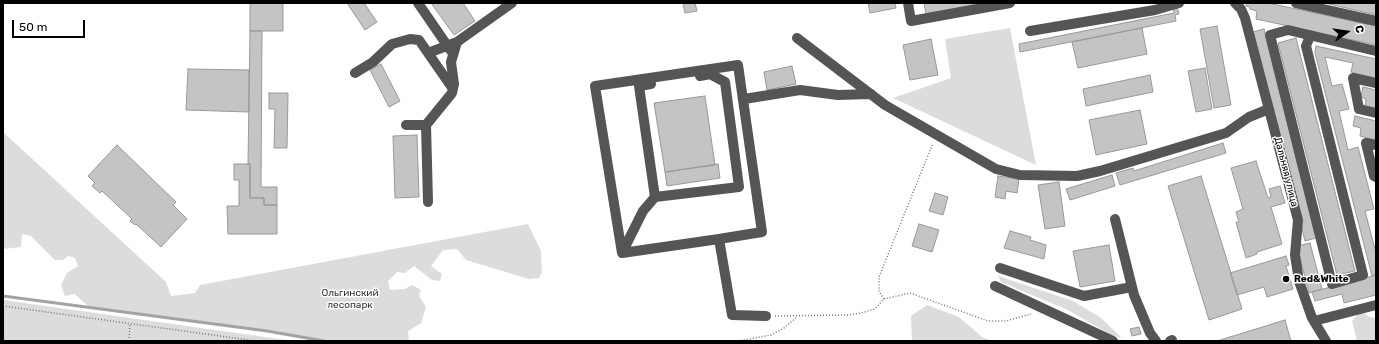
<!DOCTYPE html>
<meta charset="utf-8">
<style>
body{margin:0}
#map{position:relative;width:1379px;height:344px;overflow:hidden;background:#fff;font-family:Rubik,sans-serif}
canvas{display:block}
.frame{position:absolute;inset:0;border:4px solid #000;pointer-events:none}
.north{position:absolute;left:1327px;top:12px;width:40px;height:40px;-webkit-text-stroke:3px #fff;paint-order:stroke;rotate:77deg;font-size:11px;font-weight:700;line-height:16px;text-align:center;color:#000}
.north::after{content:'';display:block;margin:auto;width:14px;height:18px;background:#000;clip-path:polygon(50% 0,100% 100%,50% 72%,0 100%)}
.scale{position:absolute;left:12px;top:20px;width:73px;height:18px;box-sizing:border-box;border:2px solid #000;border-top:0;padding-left:5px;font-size:12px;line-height:14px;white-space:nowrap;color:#000;-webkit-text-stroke:3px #fff;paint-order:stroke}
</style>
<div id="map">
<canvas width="1379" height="344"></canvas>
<div class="frame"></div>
<div class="north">С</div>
<div class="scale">50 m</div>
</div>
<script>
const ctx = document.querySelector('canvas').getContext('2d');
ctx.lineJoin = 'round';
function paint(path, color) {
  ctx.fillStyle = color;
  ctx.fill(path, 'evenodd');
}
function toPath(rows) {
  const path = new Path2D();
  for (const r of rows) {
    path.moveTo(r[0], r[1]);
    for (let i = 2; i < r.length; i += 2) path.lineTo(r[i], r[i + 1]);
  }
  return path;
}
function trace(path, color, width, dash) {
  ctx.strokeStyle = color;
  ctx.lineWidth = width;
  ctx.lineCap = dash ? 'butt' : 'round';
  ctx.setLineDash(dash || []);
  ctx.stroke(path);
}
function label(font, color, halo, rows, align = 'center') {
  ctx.font = font + ' Rubik,sans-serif';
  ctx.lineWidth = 3;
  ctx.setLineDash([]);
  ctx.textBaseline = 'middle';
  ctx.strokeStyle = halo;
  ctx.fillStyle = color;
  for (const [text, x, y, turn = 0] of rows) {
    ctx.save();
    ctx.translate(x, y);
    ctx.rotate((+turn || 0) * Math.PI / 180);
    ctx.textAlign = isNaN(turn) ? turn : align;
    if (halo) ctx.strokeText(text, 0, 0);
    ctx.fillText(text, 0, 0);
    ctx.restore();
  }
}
const green = toPath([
 [1010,28,1036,165,893,98,951,78,945,39],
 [3,132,166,282,171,296,195,293,200,285,528,224,541,251,542,272,539,278,529,279,466,260,457,249,443,250,431,266,442,274,440,281,432,280,414,266,405,273,397,272,388,281,390,290,405,289,412,285,421,290,419,296,426,307,421,323,408,331,409,341,324,341,267,331,89,307,75,294,65,296,61,285,67,273,78,266,75,258,68,256,63,260,55,260,31,236,22,234,21,247,3,249],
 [998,276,1073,301,1101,318,1122,338,1111,335,1068,310,1001,282],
 [3,300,293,341,294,341,3,341],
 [927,305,959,317,982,337,991,341,912,341,911,316],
 [1360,311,1370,317,1376,318,1376,341,1357,341,1352,321]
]);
const stream = toPath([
 [3,296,267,331,324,341]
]);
const building = toPath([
 [250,3,283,3,283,31,250,31,250,3],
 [347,3,364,3,377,22,365,30,347,3],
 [431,3,463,3,475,21,454,35,431,3],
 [683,3,695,3,697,11,685,13,683,3],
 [868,3,895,3,896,8,870,13,868,3],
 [924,3,988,3,926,14,924,3],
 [1247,3,1268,3,1376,26,1376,45,1256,19,1257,11,1250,9,1250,7,1246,6,1247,3],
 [1325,3,1376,3,1376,15,1325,3],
 [1177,6,1179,14,1175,15,1176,21,1020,52,1019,44,1174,13,1173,7,1177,6],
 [1217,26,1231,105,1214,108,1200,29,1217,26],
 [1142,28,1147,54,1078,68,1072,42,1142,28],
 [1264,29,1316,238,1305,241,1253,32,1264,29],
 [250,31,262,31,261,187,277,187,277,205,264,205,264,198,250,198,250,164,248,164,250,31],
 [1296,38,1355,271,1337,275,1278,43,1296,38],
 [931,39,938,75,910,80,903,45,931,39],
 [1316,46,1376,59,1376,79,1351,72,1353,63,1325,57,1332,86,1342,84,1349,109,1339,111,1348,150,1358,147,1374,209,1365,211,1376,253,1376,275,1372,276,1315,53,1316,46],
 [381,64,400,101,389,107,370,70,381,64],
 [792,66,796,84,767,90,764,72,792,66],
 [1205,68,1212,109,1196,112,1188,71,1205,68],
 [188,69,249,70,249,112,186,110,188,69],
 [1150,75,1153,92,1086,106,1083,89,1150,75],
 [1363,87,1376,90,1376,108,1365,106,1366,99,1361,97,1363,87],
 [269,93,288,93,287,148,274,148,275,109,269,109,269,93],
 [705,96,715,165,665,172,654,103,705,96],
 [1140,110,1147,144,1096,155,1089,120,1140,110],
 [1355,116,1376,121,1376,140,1360,136,1361,128,1353,126,1355,116],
 [417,135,419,197,395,198,393,136,417,135],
 [1223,143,1226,153,1120,185,1116,173,1133,168,1134,171,1223,143],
 [117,145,176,202,173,205,187,219,161,247,136,224,135,225,130,221,132,219,102,191,100,193,92,186,95,183,88,176,117,145],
 [1256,161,1268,198,1271,197,1269,189,1280,186,1285,203,1271,207,1282,244,1257,252,1257,254,1246,258,1236,222,1239,222,1236,212,1243,209,1231,168,1256,161],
 [234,164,250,164,250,198,264,198,264,205,277,205,277,234,228,234,227,206,239,206,239,180,234,180,234,164],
 [718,164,720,178,667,186,665,172,718,164],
 [1112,175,1115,186,1070,200,1066,189,1112,175],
 [998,176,1019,179,1017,193,1006,191,1005,199,995,197,998,176],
 [1201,176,1242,309,1209,320,1168,186,1201,176],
 [1059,182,1065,226,1045,229,1038,185,1059,182],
 [935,193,948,197,943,215,929,211,935,193],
 [919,224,939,230,932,252,912,246,919,224],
 [1010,231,1031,237,1030,240,1046,245,1044,259,1004,248,1010,231],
 [1310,243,1322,289,1309,293,1297,246,1310,243],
 [1109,245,1115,281,1080,287,1073,251,1109,245],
 [1286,256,1289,265,1286,266,1293,289,1267,297,1264,287,1237,295,1230,273,1286,256],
 [1376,275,1376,295,1344,303,1342,294,1315,301,1312,292,1376,275],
 [1285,320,1291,341,1217,341,1285,320],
 [1139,327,1141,334,1132,336,1130,329,1139,327]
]);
const path = toPath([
 [884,299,879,291,879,277,933,143],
 [3,306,256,341],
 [775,316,848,315,861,313,875,309,884,299,910,293,988,321,1006,321,1031,314],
 [129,341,130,323],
 [738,341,771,335,784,328,797,317]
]);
const minor = toPath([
 [418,3,451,51],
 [908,3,911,21,1010,3],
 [1235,3,1241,9,1245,18,1298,220,1295,255,1299,281,1312,318,1326,341],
 [1296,3,1376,21],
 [1030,31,1155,10,1179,3],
 [1310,36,1306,46,1363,275,1332,284,1270,35,1288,30,1376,51],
 [797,38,885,105,996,169,1020,175,1077,176,1100,171,1226,133,1249,117,1269,109],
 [428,53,457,42,512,3],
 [355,73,373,62,392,44,410,39,419,40,453,89],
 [1376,83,1353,78,1359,109,1376,113],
 [651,84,639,86,655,197],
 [744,99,800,90,838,95,871,94],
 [406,125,426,125,428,202],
 [426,125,452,93,454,84,451,62,457,42],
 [1376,145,1366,143,1374,176,1376,177],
 [1115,219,1134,295,1150,333,1156,341],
 [719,239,622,253,595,86,738,65,762,232,719,239,732,315,766,316],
 [622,253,643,211,655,197,739,187,725,82,710,74,700,76],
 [1000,268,1084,296,1132,287],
 [995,286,1113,341],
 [1314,321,1376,305],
 [1170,341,1172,340]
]);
const markers = [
 [1286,279,4,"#000"]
];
const streetNames = [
 ["Дальняя улица",1286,172,76]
];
const poiNames = [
 ["Red&White",1294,279]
];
const parkNames = [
 ["Ольгинский",350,293],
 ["лесопарк",350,305]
];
paint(green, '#dcdcdc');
trace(stream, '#a3a3a3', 3);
paint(building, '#c4c4c4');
trace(building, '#999', 1);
trace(path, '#777', 1.5, [1, 2]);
trace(minor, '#555', 10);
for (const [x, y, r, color] of markers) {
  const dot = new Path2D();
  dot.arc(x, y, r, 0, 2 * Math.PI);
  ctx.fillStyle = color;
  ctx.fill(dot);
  trace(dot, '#fff', 1.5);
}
label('10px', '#000', '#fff', streetNames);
label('bold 10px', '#000', '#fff', poiNames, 'left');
label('10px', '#333', '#fff', parkNames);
</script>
